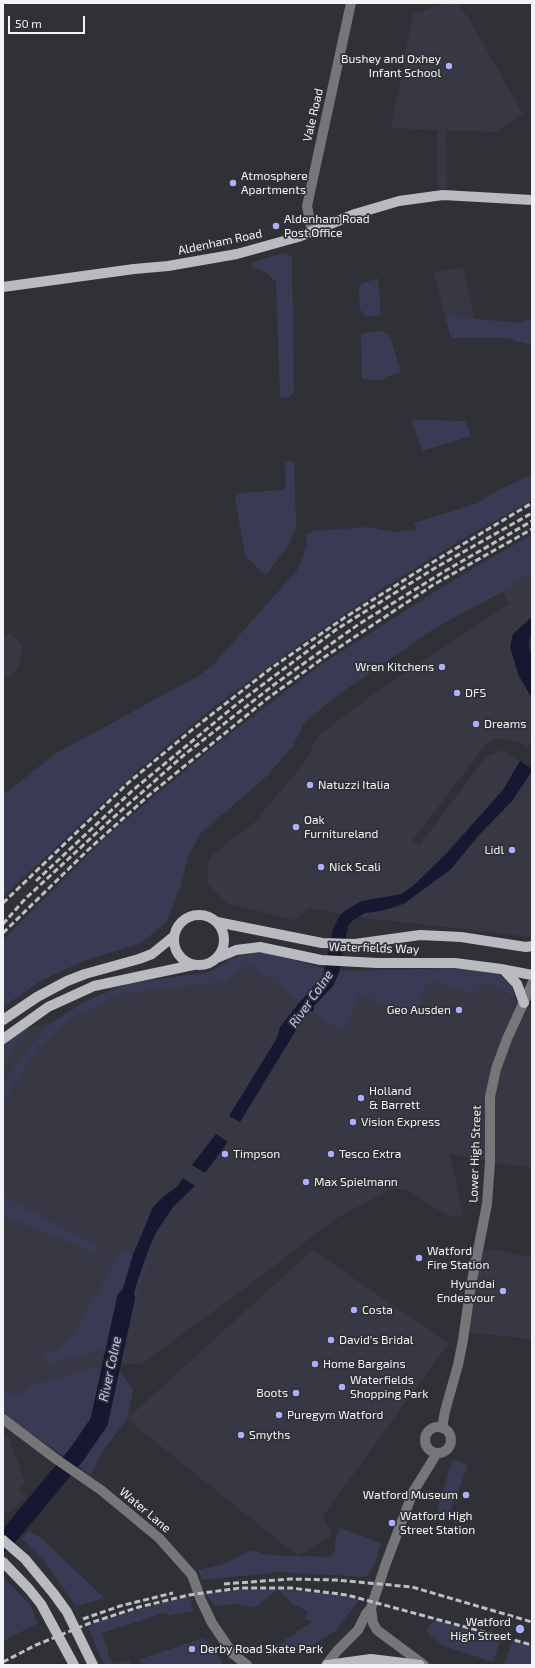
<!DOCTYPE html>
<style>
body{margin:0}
#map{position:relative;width:535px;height:1668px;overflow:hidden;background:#303136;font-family:"Exo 2",sans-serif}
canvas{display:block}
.frame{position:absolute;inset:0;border:4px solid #f2f3f6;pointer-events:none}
.scale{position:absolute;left:8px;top:16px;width:77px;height:18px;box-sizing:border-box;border:2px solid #f2f3f6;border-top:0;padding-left:5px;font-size:12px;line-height:14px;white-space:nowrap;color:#f2f3f6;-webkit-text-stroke:3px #303136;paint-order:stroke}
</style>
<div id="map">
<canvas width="535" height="1668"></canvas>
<div class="frame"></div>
<div class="scale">50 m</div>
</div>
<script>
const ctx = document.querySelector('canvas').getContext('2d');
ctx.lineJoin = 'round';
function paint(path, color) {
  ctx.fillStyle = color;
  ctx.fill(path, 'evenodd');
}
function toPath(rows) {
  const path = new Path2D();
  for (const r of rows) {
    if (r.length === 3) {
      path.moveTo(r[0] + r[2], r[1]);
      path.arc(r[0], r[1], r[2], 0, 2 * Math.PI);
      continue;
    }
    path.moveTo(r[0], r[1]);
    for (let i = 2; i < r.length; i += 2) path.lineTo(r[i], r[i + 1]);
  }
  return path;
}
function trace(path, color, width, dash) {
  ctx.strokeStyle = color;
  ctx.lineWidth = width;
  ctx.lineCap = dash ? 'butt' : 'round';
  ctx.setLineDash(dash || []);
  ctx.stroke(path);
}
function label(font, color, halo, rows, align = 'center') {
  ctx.font = font + ' "Exo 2",sans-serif';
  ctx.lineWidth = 3.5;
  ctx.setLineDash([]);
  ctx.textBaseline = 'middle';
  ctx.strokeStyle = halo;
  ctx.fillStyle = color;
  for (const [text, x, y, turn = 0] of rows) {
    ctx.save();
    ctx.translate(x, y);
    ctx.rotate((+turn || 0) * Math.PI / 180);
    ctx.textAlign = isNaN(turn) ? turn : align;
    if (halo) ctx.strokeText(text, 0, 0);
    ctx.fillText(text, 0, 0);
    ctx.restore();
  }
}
const built = toPath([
 [447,3,457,3,469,19,523,114,495,132,446,130,447,188,438,189,437,130,391,128,413,14],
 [463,267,473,311,475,319,445,316,434,273],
 [532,573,532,617,513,634,510,647,519,676,532,698,532,734,528,747,517,741,497,738,486,744,412,841,420,845,486,757,502,750,520,761,503,790,426,875,402,894,362,901,346,910,340,915,334,912,309,908,294,920,227,903,214,891,208,883,207,867,212,855,255,822,304,763,318,736,383,687,509,604,502,592],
 [9,632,23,646,18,669,11,677,3,676,3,638],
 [532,771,532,937,358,917,365,913,399,907,451,869,478,836,512,801],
 [253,966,342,1033,360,994,412,1018,426,985,437,981,472,995,487,983,532,1009,532,1167,508,1165,450,1154,463,1215,450,1217,405,1189,391,1189,335,1219,245,1288,143,1363,92,1368,31,1385,24,1392,9,1395,3,1392,3,1045,29,1027,70,1019,121,994,225,982,240,968],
 [493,1249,532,1258,532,1339,461,1332,478,1252],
 [312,1250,449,1343,322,1517,333,1534,298,1556,127,1419],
 [3,1437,8,1437,25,1482,19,1491,26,1498,8,1514,3,1512]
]);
const green = toPath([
 [284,253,288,254,292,258,294,393,289,397,280,398,276,282,266,273,257,268,253,268,252,262],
 [378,278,381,315,364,317,363,311,360,311,359,285],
 [445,316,519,323,532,318,532,345,506,338,451,338],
 [383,331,390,336,401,373,388,376,381,381,362,379,361,333],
 [412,420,466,421,471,436,422,451],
 [285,462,294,462,296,526,289,545,266,575,245,556,235,497,239,493,284,490,286,482],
 [532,475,532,500,466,537,383,588,295,648,215,706,137,771,3,897,3,795,55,754,198,676,214,664,297,570,307,546,306,535,313,531,369,527,393,532,416,530,414,523,478,503,498,490],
 [532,534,532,573,502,592,435,628,331,700,303,725,293,746,267,776,201,833,188,856,181,886,165,924,139,944,86,960,42,980,3,1007,3,940,108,835,218,743,319,666,444,586],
 [258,952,269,953,323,968,341,971,453,968,497,973,511,984,515,998,487,983,472,995,437,981,426,986,412,1018,360,994,342,1033,253,966,240,968,225,982,121,994,70,1019,39,1047,3,1102,3,1084,29,1047,56,1020,87,1000,129,983,205,973,214,970,231,958],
 [29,1027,20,1039,3,1064,3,1045],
 [3,1196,101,1248,97,1252,94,1252,3,1216],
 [124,1249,147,1264,130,1315,124,1329,120,1346,50,1363,44,1360,43,1355,55,1350,73,1335,121,1251],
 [116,1366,133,1390,127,1419,104,1449,91,1475,3,1414,3,1392,9,1395,24,1392,31,1385,92,1368],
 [454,1460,468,1465,448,1517,440,1515,437,1510,452,1462],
 [340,1528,381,1543,374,1566,366,1577,280,1572,202,1580,198,1570,223,1564,252,1550,268,1555,330,1557,335,1550,335,1542],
 [29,1531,40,1537,104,1598,76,1606,44,1561,22,1539],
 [3,1577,30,1605,38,1623,3,1641],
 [278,1589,254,1608,234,1604,215,1606,205,1594,232,1590,281,1589,340,1595,359,1600,335,1631,314,1644,268,1657,268,1650,286,1641,285,1639,296,1634,295,1632,312,1622,305,1618,308,1612,297,1605,294,1606],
 [190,1596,193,1611,168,1616,167,1612,102,1633,109,1652,107,1653,113,1664,129,1661,132,1665,106,1665,102,1661,88,1625,139,1609],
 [435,1620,501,1639,493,1662,441,1645,430,1636,427,1629,429,1626],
 [204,1638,222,1661,221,1665,140,1665,140,1659],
 [513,1641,532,1646,532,1665,504,1664]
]);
const water = toPath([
 [532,617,532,635,529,640,529,647,532,659,532,698,519,676,510,647,513,634],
 [520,761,532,769,532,771,512,801,478,836,451,869,405,903,381,911,365,913,353,920,348,926,339,973,333,986,314,1006,314,1009,312,1012,310,1011,301,1022,240,1122,229,1116,277,1038,280,1027,299,1003,323,976,333,929,340,915,346,910,362,901,402,894,413,886,449,851,503,790],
 [216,1134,228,1142,205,1173,192,1165],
 [183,1178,195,1186,173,1207,157,1231,149,1248,137,1283,125,1324,114,1318,133,1255,153,1207,164,1196,177,1187]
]);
const river = toPath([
 [3,1543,77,1454,99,1422,126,1298]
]);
const minor = toPath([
 [312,232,307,206,351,3],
 [3,1419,56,1459,101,1490,159,1538,192,1575,201,1600,212,1623,233,1654,247,1665],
 [438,1440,13],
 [442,1428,445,1411,458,1365,463,1340,470,1291,487,1204,490,1162,490,1097,496,1069,507,1039,532,984],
 [371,1608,373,1623,377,1630,424,1665],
 [326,1665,337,1651,358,1630,366,1614,371,1608,386,1563,413,1492,437,1453]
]);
const major = toPath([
 [3,287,134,269,168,266,237,254,298,237,355,214,399,201,443,195,532,200],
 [199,940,25],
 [217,922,322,943,355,944,420,935,461,937,526,947,532,946],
 [217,958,236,950,260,947,321,960,377,963,455,963,501,969,532,975],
 [504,970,517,984,524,1003],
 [3,1020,37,997,67,981,85,974,139,959,152,954,174,936],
 [3,1039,48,1007,94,986,193,965],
 [3,1540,25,1559,54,1594,67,1612,93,1665],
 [3,1562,29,1589,41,1604,74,1665],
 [327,1665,371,1659,420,1665]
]);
const rail = toPath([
 [36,881,133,790,237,704,337,629,435,568,532,513],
 [3,903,128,783,193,729,270,669,344,618,428,565,532,503],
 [3,924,25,899,105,825,184,755,275,684,359,624,445,571,532,521],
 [3,933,88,850,148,796,268,698,326,656,433,585,532,529],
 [224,1584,290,1579,336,1580,412,1587,532,1622],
 [83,1619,120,1606,173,1593],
 [3,1662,36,1645,90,1623,139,1607,189,1595,240,1588,291,1588,347,1595,532,1645]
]);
const markers = [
 [449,66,4,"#aab0fb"],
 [233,183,4,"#aab0fb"],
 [276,226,4,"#aab0fb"],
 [442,667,4,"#aab0fb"],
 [457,693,4,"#aab0fb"],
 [476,724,4,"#aab0fb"],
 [310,785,4,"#aab0fb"],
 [296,827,4,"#aab0fb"],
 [512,850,4,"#aab0fb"],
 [321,867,4,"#aab0fb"],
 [459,1010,4,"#aab0fb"],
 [361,1098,4,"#aab0fb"],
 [353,1122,4,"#aab0fb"],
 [225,1154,4,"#aab0fb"],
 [331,1154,4,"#aab0fb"],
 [306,1182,4,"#aab0fb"],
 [419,1258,4,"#aab0fb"],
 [503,1291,4,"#aab0fb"],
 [354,1310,4,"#aab0fb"],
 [331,1340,4,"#aab0fb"],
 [315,1364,4,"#aab0fb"],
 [342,1387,4,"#aab0fb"],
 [296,1393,4,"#aab0fb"],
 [279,1415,4,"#aab0fb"],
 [241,1435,4,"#aab0fb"],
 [466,1495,4,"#aab0fb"],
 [392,1523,4,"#aab0fb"],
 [520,1629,5,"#aab0fb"],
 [192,1649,4,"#aab0fb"]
];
const poiNames = [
 ["Bushey and Oxhey",441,59,"right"],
 ["Infant School",441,73,"right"],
 ["Atmosphere",241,176],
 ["Apartments",241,190],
 ["Aldenham Road",284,219],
 ["Post Office",284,233],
 ["Wren Kitchens",434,667,"right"],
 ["DFS",465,693],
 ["Dreams",484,724],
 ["Natuzzi Italia",318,785],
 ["Oak",304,820],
 ["Furnitureland",304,834],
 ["Lidl",504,850,"right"],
 ["Nick Scali",329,867],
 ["Geo Ausden",451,1010,"right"],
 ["Holland",369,1091],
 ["& Barrett",369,1105],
 ["Vision Express",361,1122],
 ["Timpson",233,1154],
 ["Tesco Extra",339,1154],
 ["Max Spielmann",314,1182],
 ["Watford",427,1251],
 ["Fire Station",427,1265],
 ["Hyundai",495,1284,"right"],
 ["Endeavour",495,1298,"right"],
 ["Costa",362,1310],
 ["David's Bridal",339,1340],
 ["Home Bargains",323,1364],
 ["Waterfields",350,1380],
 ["Shopping Park",350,1394],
 ["Boots",288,1393,"right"],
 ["Puregym Watford",287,1415],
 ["Smyths",249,1435],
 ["Watford Museum",458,1495,"right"],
 ["Watford High",400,1516],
 ["Street Station",400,1530],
 ["Watford",511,1622,"right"],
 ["High Street",511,1636,"right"],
 ["Derby Road Skate Park",200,1649]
];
const streetNames = [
 ["Vale Road",313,115,-77],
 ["Aldenham Road",220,242,-12],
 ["Waterfields Way",374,948,2],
 ["Lower High Street",475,1154,-88],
 ["Water Lane",145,1510,40]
];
const waterNames = [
 ["River Colne",311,999,-55],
 ["River Colne",110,1369,-78]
];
paint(built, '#373843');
paint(green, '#393b55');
paint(water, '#161731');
trace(river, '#161731', 18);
trace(minor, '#767679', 10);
trace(major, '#babbc0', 10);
trace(rail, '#bebfc2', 3, [6, 3]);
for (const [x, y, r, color] of markers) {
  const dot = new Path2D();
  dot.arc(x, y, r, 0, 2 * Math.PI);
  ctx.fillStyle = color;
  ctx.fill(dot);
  trace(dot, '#303136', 1.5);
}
label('12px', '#f2f3f6', '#303136', poiNames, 'left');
label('12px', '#f2f3f6', '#303136', streetNames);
label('italic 13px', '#c5c9f7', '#303136', waterNames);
</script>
